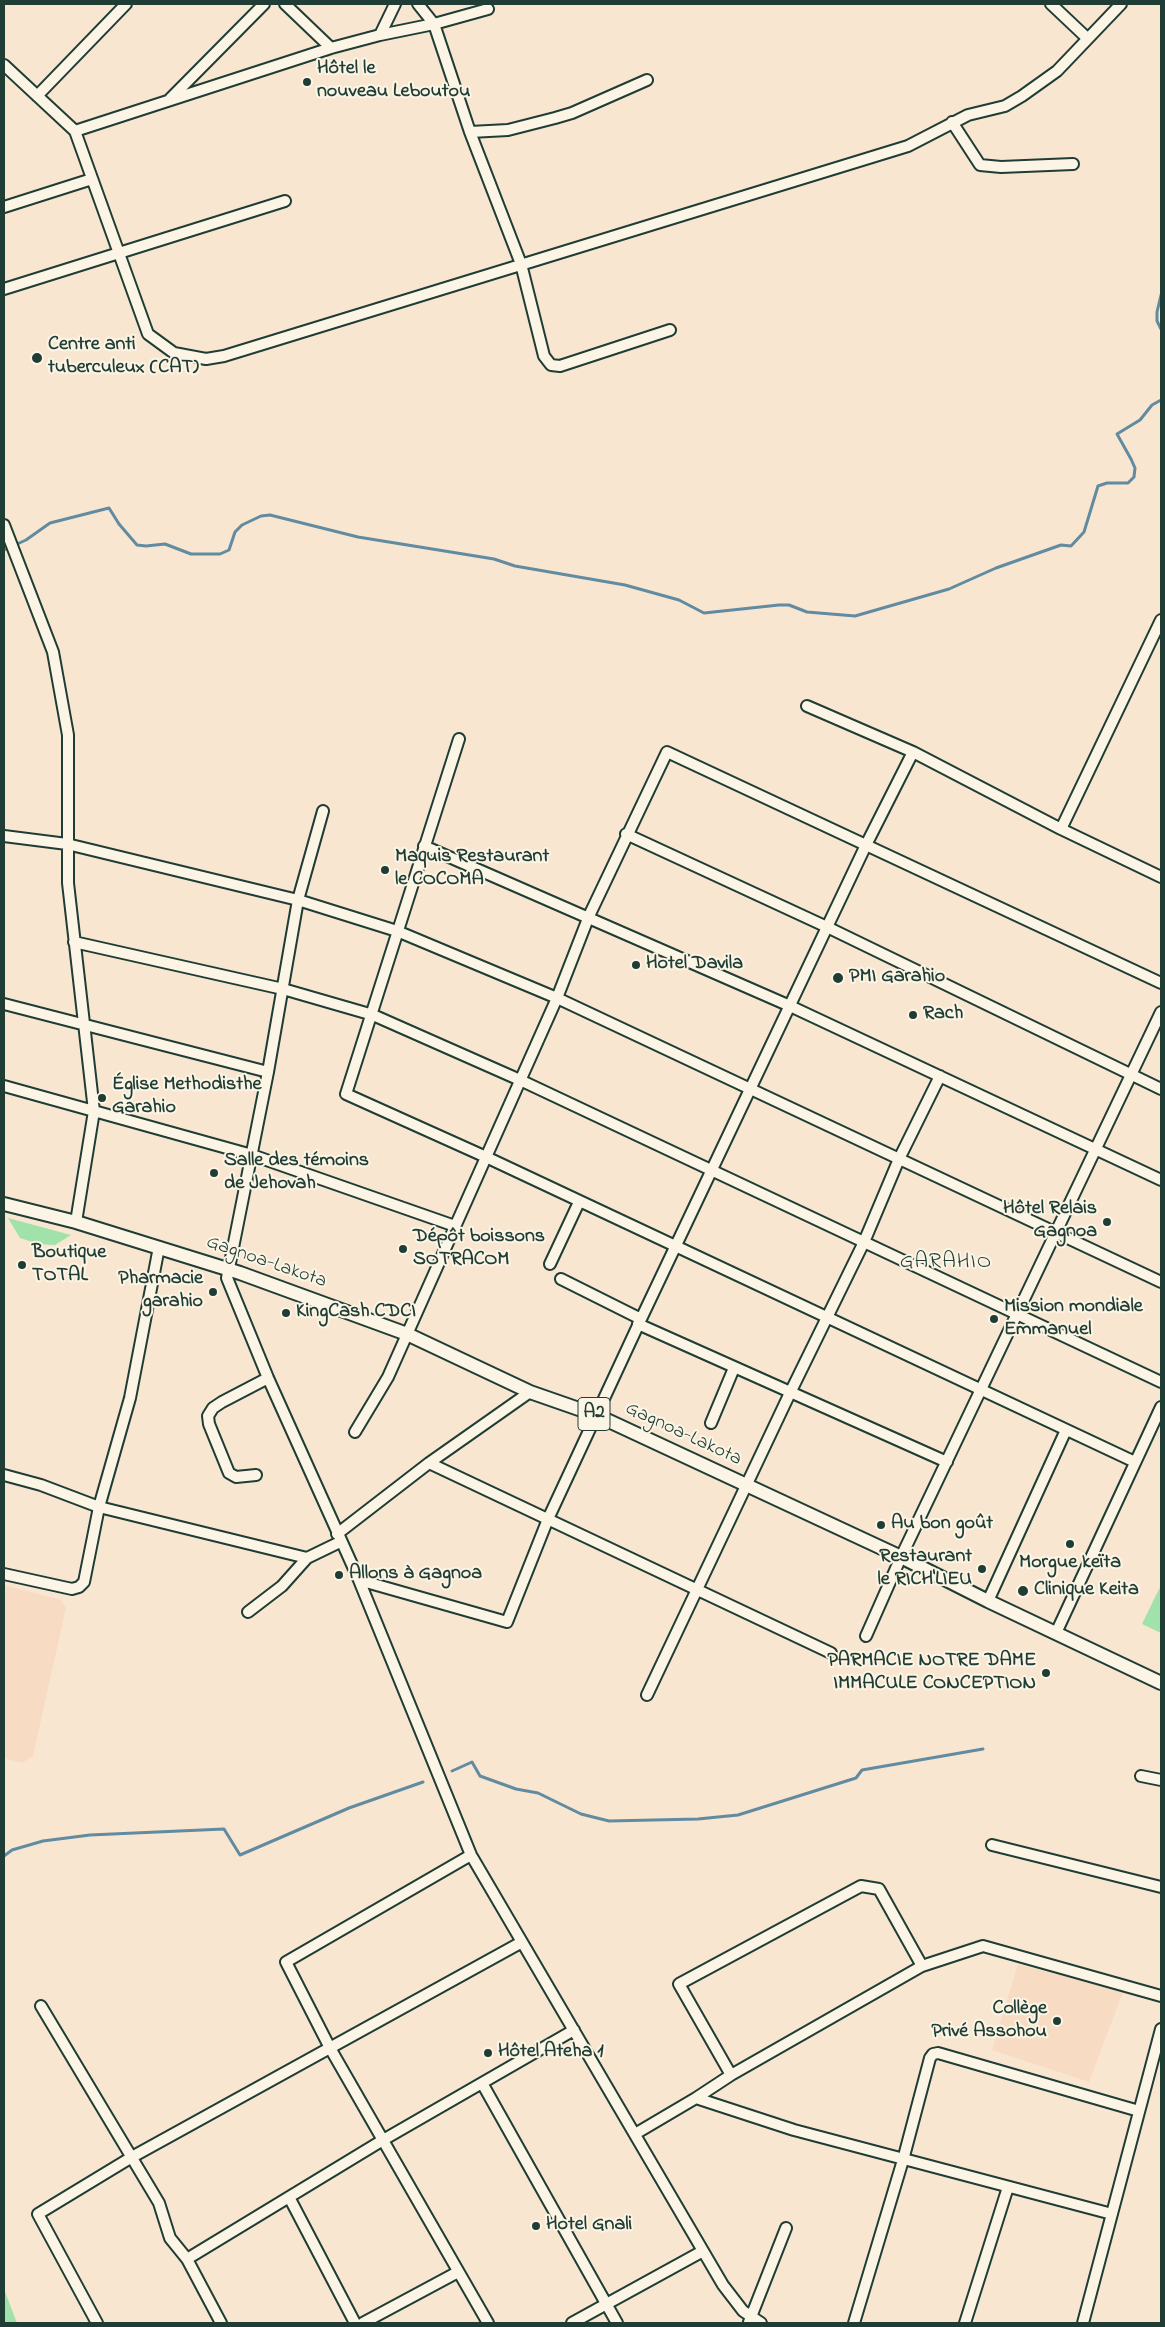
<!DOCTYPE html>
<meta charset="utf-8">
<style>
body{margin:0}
#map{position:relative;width:1165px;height:2327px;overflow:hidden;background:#f9e6d1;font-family:"Indie Flower",sans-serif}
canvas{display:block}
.frame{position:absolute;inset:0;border:5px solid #1f3d34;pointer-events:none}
</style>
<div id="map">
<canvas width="1165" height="2327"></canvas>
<div class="frame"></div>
</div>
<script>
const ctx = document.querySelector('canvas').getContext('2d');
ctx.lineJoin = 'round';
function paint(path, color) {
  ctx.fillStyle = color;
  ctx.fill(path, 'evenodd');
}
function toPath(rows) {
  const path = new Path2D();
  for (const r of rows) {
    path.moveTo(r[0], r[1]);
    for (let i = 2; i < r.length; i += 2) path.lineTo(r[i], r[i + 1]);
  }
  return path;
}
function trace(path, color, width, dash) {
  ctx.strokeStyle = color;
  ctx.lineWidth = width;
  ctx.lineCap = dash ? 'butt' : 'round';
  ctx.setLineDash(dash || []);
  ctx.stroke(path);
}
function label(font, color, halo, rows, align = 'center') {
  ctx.font = font + ' "Indie Flower",sans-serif';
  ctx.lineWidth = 4;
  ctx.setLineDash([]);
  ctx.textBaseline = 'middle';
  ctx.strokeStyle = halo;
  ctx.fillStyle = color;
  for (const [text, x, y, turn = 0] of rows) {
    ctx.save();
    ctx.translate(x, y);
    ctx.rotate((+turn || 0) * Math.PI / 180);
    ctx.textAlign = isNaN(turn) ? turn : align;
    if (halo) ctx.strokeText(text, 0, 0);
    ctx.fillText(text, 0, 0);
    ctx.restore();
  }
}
const built = toPath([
 [4,1585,61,1600,66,1608,33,1756,22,1763,4,1758],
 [1018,1964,1123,1992,1089,2082,992,2050]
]);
const green = toPath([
 [8,1218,71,1235,55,1245,39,1244,20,1238],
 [1161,1585,1161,1633,1142,1624],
 [4,2289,17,2323,4,2323]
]);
const stream = toPath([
 [1161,295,1157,312,1157,321,1161,329],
 [4,550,26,540,50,523,109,508,119,524,137,545,146,546,165,544,191,554,220,554,229,550,235,532,242,525,261,516,270,515,358,537,494,559,515,566,625,585,679,600,704,613,779,605,789,605,807,612,855,616,949,589,996,568,1061,545,1071,546,1084,532,1098,486,1107,483,1128,483,1134,477,1135,468,1131,459,1117,434,1140,420,1152,405,1161,400],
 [452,1771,472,1762,480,1776,516,1789,538,1793,581,1814,609,1821,698,1819,738,1815,856,1778,862,1770,983,1749],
 [4,1856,12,1850,43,1841,90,1835,224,1829,240,1855,349,1808,423,1782]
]);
const minor = toPath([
 [285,4,331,48],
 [418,4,434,24,470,132,521,264,544,356,551,365,560,366,670,330],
 [1051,4,1087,38],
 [380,35,395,4],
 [4,65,75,131,148,334,174,353,206,359,224,356,908,146,968,115,1005,106,1022,96,1057,71,1121,4],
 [37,96,126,4],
 [170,99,264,4],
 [952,122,980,165,1001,167,1073,164],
 [75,131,331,48,380,35,434,24,488,9],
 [470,132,508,130,555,118,572,113,647,80],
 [4,207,92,179],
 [4,289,285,201],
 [4,525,53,652,68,735,68,883,94,1111,76,1222],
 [807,706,913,752,1061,829,1161,877],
 [459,739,346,1094,486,1157,1135,1462],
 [323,811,298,900,268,1072,227,1278,268,1378,359,1580,471,1855,723,2285,743,2311,761,2323],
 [1061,829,1161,620],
 [626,834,827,927,1161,1089],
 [4,836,67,844,298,900,397,931,557,998,1161,1282],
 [424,846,790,1006,1161,1180],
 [74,942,283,989,373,1015,520,1080,1161,1382],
 [4,1004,268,1072],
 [4,1086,252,1155,455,1226],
 [550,1264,579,1202],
 [561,1279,641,1319],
 [638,1324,947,1462],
 [711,1423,734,1368],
 [355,1432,388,1377,557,998,589,916,667,752,1161,983],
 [429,1463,831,1653],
 [4,1475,41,1485,99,1507,307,1558,340,1542],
 [256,1475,236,1477,229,1473,209,1424,208,1416,213,1408,222,1402,268,1378],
 [337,1534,429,1463,530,1392],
 [4,1574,72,1589,79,1587,84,1582,99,1507,130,1398,159,1247],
 [359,1580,507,1622,548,1519,641,1319,866,845,913,752],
 [988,1601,1066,1430],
 [248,1612,282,1586,307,1558],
 [1056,1633,1161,1407],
 [866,1636,901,1557,1161,1012],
 [647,1695,790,1393,864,1242,899,1159,940,1076],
 [1141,1776,1161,1780],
 [992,1845,1161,1887],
 [471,1855,286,1962,330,2048,488,2323],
 [41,2006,159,2203,170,2238,187,2259,221,2323],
 [731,2075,679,1984,861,1886,879,1889,922,1966],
 [482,2083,617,2323],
 [635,2134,696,2098],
 [289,2197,355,2323],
 [1112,2214,794,2130,696,2098,731,2075,922,1966,983,1946,1161,1996],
 [187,2259,383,2140,574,2030],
 [749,2322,786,2228],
 [97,2323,38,2214,132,2157,522,1942],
 [363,2323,458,2272],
 [572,2323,703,2251],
 [854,2323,903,2160,930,2058,933,2054,938,2053,1139,2111],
 [965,2323,1008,2187],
 [1083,2323,1161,2029]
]);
const major = toPath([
 [4,1204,76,1222,240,1273,407,1334,530,1392,596,1415,901,1557,988,1601,1161,1683]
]);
const markers = [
 [307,82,5,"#1f3d34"],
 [37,358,6,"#1f3d34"],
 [385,870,5,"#1f3d34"],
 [636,965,5,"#1f3d34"],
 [838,978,6,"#1f3d34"],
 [913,1015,5,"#1f3d34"],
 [102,1098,5,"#1f3d34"],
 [214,1173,5,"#1f3d34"],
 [1107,1222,5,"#1f3d34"],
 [403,1249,5,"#1f3d34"],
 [22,1265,5,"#1f3d34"],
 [213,1292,5,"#1f3d34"],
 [286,1313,5,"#1f3d34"],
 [994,1319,5,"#1f3d34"],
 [881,1525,5,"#1f3d34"],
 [1070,1544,5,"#1f3d34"],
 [982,1569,5,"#1f3d34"],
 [339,1575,5,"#1f3d34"],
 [1023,1591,6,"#1f3d34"],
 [1046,1673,5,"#1f3d34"],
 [1057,2021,5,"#1f3d34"],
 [488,2053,5,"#1f3d34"],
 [536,2226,5,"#1f3d34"]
];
const shields = [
 [594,1414,32]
];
const shieldNames = [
 ["A2",594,1414]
];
const poiNames = [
 ["Hôtel le",317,70],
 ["nouveau Leboutou",317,93],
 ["Centre anti",48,346],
 ["tuberculeux (CAT)",48,369],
 ["Maquis Restaurant",395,858],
 ["le COCOMA",395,881],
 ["Hotel Davila",646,965],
 ["PMI Garahio",849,978],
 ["Rach",923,1015],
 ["Église Methodisthe",112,1086],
 ["Garahio",112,1109],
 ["Salle des témoins",224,1162],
 ["de Jehovah",224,1185],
 ["Hôtel Relais",1097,1210,"right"],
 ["Gagnoa",1097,1233,"right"],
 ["Dépôt boissons",413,1238],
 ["SOTRACOM",413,1261],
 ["Boutique",32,1254],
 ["TOTAL",32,1277],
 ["Pharmacie",203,1280,"right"],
 ["garahio",203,1303,"right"],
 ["Mission mondiale",1004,1308],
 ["Emmanuel",1004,1331],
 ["KingCash CDCI",296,1313],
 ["Au bon goût",891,1525],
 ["Restaurant",972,1558,"right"],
 ["le RICH'LIEU",972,1581,"right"],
 ["Morgue keïta",1070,1564,"center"],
 ["Allons à Gagnoa",349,1575],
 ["Clinique Keita",1034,1591],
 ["PARMACIE NOTRE DAME",1036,1662,"right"],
 ["IMMACULE CONCEPTION",1036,1685,"right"],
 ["Collège",1047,2010,"right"],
 ["Privé Assohou",1047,2033,"right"],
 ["Hôtel Ateha 1",498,2053],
 ["Hotel Gnali",546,2226]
];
const streetNames = [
 ["Gagnoa-Lakota",266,1263,19],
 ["Gagnoa-Lakota",683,1435,25]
];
const quarterNames = [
 ["GARAHIO",946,1263]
];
paint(built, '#f7dbc3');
paint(green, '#a1e1aa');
trace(stream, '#618ba1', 3);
trace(minor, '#1f3d34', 14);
trace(major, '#1f3d34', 16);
trace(minor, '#fcf5e5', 10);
trace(major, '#fcf5e5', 12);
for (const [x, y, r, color] of markers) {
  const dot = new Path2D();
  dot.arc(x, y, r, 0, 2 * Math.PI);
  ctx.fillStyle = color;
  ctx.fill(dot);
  trace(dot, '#fcf5e5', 2);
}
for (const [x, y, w] of shields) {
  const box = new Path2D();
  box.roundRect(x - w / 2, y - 16.5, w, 33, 4);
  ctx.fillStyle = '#fcf5e5';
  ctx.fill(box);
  trace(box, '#1f3d34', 1);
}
label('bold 19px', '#1f3d34', null, shieldNames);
label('bold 20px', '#1f3d34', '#fcf5e5', poiNames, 'left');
label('20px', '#1f3d34', '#fcf5e5', streetNames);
ctx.letterSpacing = '1px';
label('22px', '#1f3d34', '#fcf5e5', quarterNames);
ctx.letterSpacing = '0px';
</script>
